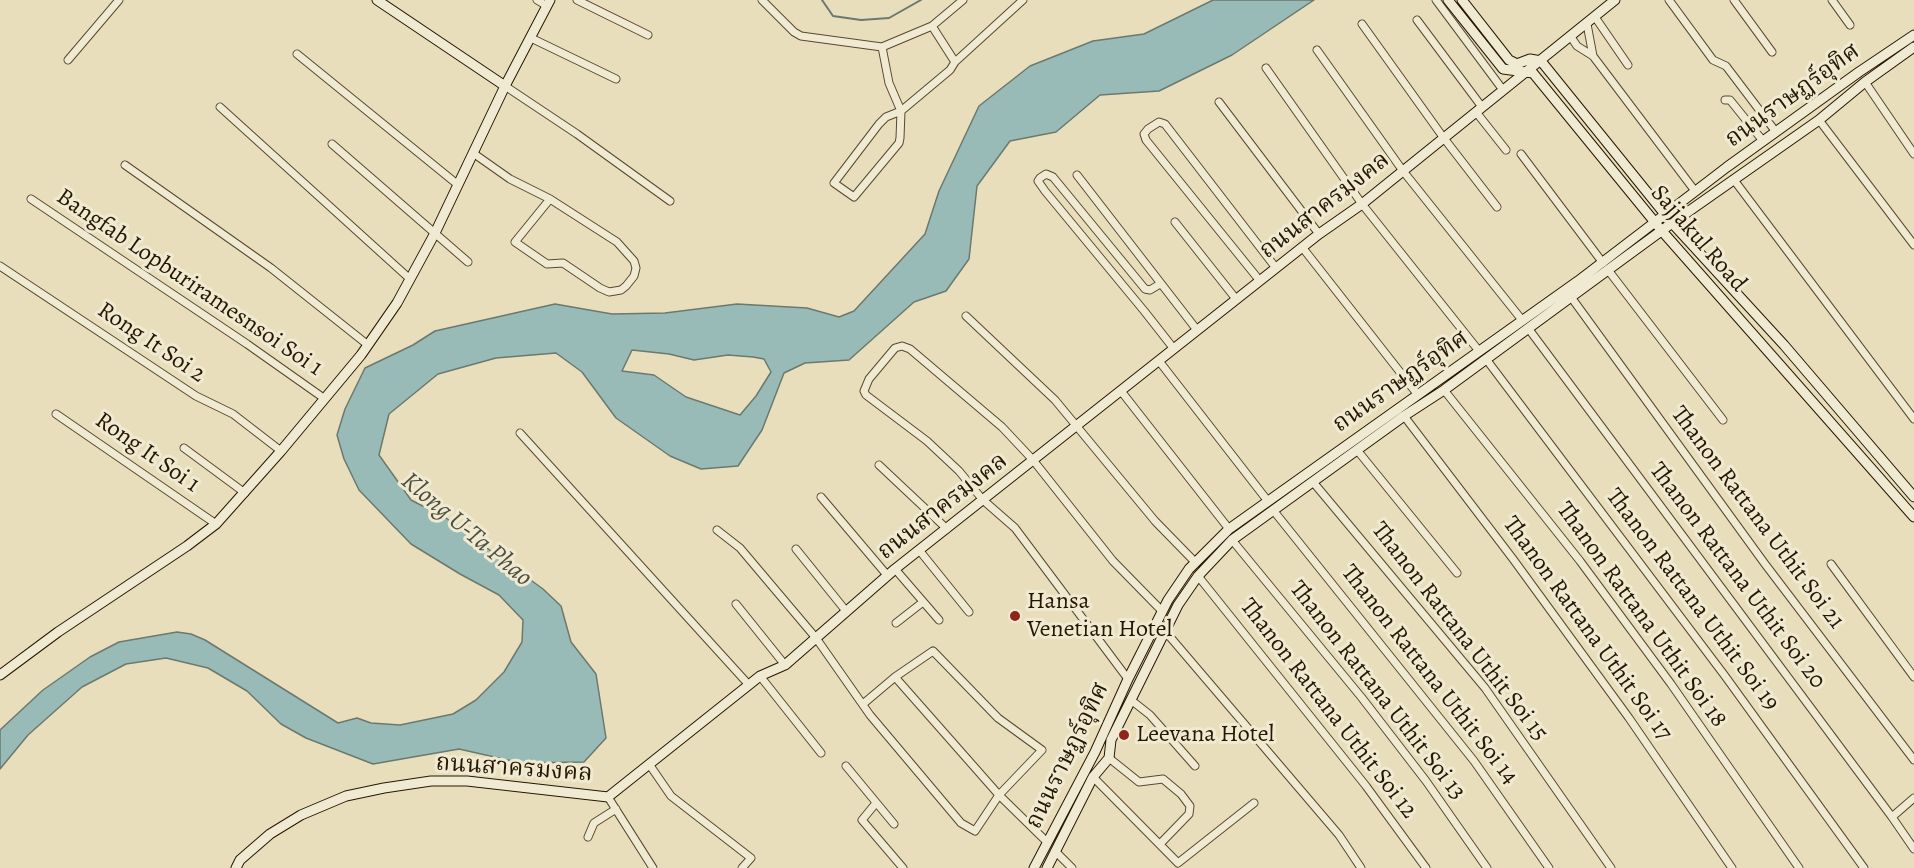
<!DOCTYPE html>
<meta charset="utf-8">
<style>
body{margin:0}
canvas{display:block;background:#e8debc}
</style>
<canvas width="1914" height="868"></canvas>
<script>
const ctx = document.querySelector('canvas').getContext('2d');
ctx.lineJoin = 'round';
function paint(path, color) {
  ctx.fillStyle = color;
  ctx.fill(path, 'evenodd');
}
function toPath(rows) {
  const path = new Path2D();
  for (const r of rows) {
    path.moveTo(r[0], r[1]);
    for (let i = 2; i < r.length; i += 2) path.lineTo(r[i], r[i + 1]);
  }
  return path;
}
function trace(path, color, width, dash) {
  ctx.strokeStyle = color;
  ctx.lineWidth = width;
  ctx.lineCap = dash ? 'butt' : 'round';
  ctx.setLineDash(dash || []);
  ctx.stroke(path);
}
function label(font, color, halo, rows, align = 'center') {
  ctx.font = font + ' Alegreya,"Noto Serif Thai",serif';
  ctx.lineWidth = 6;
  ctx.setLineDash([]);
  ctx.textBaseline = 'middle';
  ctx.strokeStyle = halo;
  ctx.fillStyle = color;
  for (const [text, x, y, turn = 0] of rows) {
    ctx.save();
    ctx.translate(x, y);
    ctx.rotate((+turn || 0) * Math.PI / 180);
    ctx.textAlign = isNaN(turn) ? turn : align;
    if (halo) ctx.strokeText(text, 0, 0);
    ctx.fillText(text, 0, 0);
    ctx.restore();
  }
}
const water = toPath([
 [1213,0,1314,0,1232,55,1159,91,1100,95,1056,132,1010,141,977,186,969,259,946,291,914,302,849,360,805,363,784,373,762,430,738,466,701,469,670,456,616,418,582,372,556,353,496,358,438,374,389,414,379,455,411,500,446,518,543,589,561,606,571,642,596,674,606,738,584,762,521,763,459,749,373,764,306,738,281,724,247,691,208,668,166,658,126,664,82,687,28,735,0,769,0,730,43,690,90,657,119,642,177,632,191,634,205,640,338,723,357,718,371,723,400,725,453,714,476,700,504,672,522,642,523,620,499,595,460,574,411,544,359,490,344,459,337,435,345,409,365,368,413,345,435,331,555,304,612,314,665,313,737,304,807,308,839,317,854,311,925,234,939,191,979,106,1030,66,1093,41,1144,34,1213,0],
 [632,350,669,354,694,360,728,355,753,357,764,359,771,372,756,396,740,415,686,397,654,375,622,371,632,350]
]);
const stream = toPath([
 [822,0,833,16,861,20,889,18,921,0]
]);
const street = toPath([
 [537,0,547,6],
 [577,0,648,35],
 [762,0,794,32,801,36,882,47,889,83,901,111,900,138,899,143,854,197,834,183,879,124,886,117,901,111,950,70,955,62,1023,0],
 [1436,0,1503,90],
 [1669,0,1713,60,1726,66,1776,132],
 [1734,0,1772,52],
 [1832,0,1850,25],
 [1595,17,1628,65],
 [1417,20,1482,107],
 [1362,24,1443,137,1497,207],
 [1587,24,1593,56],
 [932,26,955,62],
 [1571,37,1577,46,1593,56,1695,191],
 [531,38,616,79],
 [882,47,932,26,963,0],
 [1317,50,1403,171,1522,320],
 [297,54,457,184],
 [68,60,119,0],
 [1266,68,1362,204,1479,351],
 [1865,82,1914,154],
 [505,86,577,134,670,201],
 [1725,100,1730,100,1763,141],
 [1219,102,1319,234],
 [220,107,410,279],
 [1476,112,1506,150],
 [1819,120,1914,245],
 [332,144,468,262],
 [473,153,510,179,550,199,617,242,634,261,636,268,634,276,626,286,621,290,609,292,600,288,563,263,547,264,515,242,550,199],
 [1521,154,1603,263],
 [125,165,271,268,368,345],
 [1077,175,1197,330],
 [1734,180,1914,419],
 [31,199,247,344,325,399],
 [1175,222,1236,299],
 [1302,247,1418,395],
 [0,266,196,396,233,414,281,451],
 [1608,270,1723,420],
 [1260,281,1146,140,1144,134,1148,129,1159,122,1165,124,1276,268],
 [1160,284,1150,290,1145,289,1053,177,1046,174,1040,178,1038,181,1045,191,1145,312,1174,349],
 [1571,297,1765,564,1914,760],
 [966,316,1055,400,1155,521,1195,562],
 [1528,328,1892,817,1914,849],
 [1486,359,1725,676,1864,868],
 [1159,361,1267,500],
 [1444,390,1580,561,1671,684,1799,868],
 [1121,391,1229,529],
 [56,414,216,524],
 [1404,416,1513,559,1629,718,1732,868],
 [520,433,749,685],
 [184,448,245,493],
 [1357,450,1457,573],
 [879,465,947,529],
 [1313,482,1485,688,1611,868],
 [821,497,887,575],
 [1273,510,1474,761,1549,868],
 [717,530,740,548,816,638,870,715,961,823,975,831,999,795,1042,750,998,718,933,651,895,677,863,704],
 [1232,540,1362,698,1426,781,1487,868],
 [796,549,846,611],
 [919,550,969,612],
 [1831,564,1914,677],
 [895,569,939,620],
 [1198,576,1366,786,1426,868],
 [736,604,785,665],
 [896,623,923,602],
 [1165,631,1339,835,1361,868],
 [760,676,821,753],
 [895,677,999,795,1047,842],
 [1128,679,1015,528,983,500,959,471,927,441,866,395,864,391,869,379,895,348,902,346,910,349,1002,427,1033,460,1113,561,1162,611],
 [1131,700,1150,715,1195,766],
 [1109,758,1139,782,1163,779,1181,794,1190,806,1189,814,1160,844],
 [649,764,671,796,751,858,742,868],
 [846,766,894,824],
 [1093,777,1178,863,1254,803],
 [608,797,653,868],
 [876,803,862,820,903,868],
 [1892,817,1914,798],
 [588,837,594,823,616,809],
 [1055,851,1072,868]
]);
const secondary = toPath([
 [377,0,505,86],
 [1448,0,1503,69,1533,73,1662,231,1914,517],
 [1462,0,1509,60,1517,64,1530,59,1541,61,1672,223,1784,345,1914,497],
 [0,675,58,632,187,546,216,524,281,451,361,355,397,303,435,233,505,86,550,0],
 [236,868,240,860,270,834,301,815,346,796,384,788,431,781,467,781,608,797,760,676,785,665,895,569,1319,234,1362,204,1615,0],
 [1034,868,1095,752,1128,679,1168,600,1189,569,1229,529,1578,281,1727,167,1859,72,1914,35],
 [1047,868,1093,777,1109,758,1111,740,1178,605,1198,576,1232,540,1404,416,1444,390,1672,223,1819,120,1865,82,1914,47]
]);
const markers = [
 [1015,616,6,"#8f2418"],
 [1124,735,6,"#8f2418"]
];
const streetNames = [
 ["ถนนราษฏร์อุทิศ",1793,96,-36],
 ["ถนนสาครมงคล",1325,206,-38],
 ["Sajjakul Road",1698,239,49],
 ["Bangfab Lopburiramesnsoi Soi 1",189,283,34],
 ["Rong It Soi 2",151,343,34],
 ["ถนนราษฏร์อุทิศ",1401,382,-35],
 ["Rong It Soi 1",147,453,35],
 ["ถนนสาครมงคล",943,507,-38],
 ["Thanon Rattana Uthit Soi 21",1757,518,53],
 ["Thanon Rattana Uthit Soi 20",1737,576,53],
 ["Thanon Rattana Uthit Soi 19",1692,600,53],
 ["Thanon Rattana Uthit Soi 18",1641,615,54],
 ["Thanon Rattana Uthit Soi 17",1587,629,54],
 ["Thanon Rattana Uthit Soi 15",1459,632,52],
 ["Thanon Rattana Uthit Soi 14",1429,675,52],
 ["Thanon Rattana Uthit Soi 13",1377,691,52],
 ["Thanon Rattana Uthit Soi 12",1328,709,52],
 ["ถนนราษฏร์อุทิศ",1068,756,-64],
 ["ถนนสาครมงคล",514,769,4]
];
const poiNames = [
 ["Hansa",1027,602],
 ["Venetian Hotel",1027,630],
 ["Leevana Hotel",1136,735]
];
const waterNames = [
 ["Klong U-Ta Phao",466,530,40]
];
paint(water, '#99bbb8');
trace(water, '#6b796e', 1.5);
trace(stream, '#6b796e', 2);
trace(street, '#57492f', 9);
trace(secondary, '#271700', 11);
trace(street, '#f0ead3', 7);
trace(secondary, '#f0ead3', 9);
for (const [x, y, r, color] of markers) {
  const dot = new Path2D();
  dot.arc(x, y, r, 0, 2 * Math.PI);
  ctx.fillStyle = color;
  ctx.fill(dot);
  trace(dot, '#f0ead3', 2);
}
label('24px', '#271700', '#f0ead3', streetNames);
label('24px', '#271700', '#f0ead3', poiNames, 'left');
label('italic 26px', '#4f5040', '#f0ead3', waterNames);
</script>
